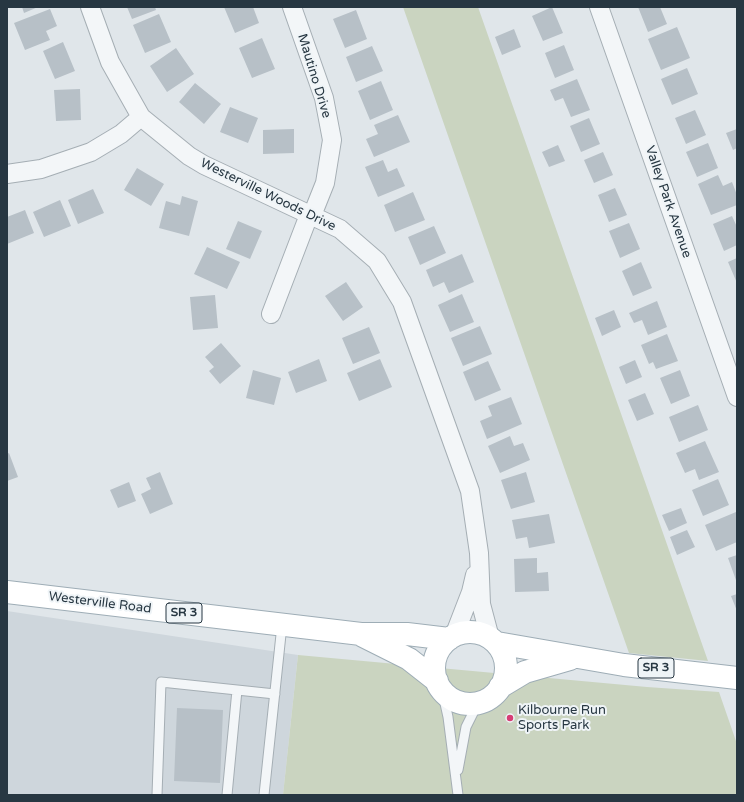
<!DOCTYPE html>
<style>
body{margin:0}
#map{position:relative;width:744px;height:802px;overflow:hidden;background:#e0e6ea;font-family:"Varela Round",sans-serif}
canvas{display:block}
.frame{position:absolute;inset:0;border:8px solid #273742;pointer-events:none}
</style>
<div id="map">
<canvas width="744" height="802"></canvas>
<div class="frame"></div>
</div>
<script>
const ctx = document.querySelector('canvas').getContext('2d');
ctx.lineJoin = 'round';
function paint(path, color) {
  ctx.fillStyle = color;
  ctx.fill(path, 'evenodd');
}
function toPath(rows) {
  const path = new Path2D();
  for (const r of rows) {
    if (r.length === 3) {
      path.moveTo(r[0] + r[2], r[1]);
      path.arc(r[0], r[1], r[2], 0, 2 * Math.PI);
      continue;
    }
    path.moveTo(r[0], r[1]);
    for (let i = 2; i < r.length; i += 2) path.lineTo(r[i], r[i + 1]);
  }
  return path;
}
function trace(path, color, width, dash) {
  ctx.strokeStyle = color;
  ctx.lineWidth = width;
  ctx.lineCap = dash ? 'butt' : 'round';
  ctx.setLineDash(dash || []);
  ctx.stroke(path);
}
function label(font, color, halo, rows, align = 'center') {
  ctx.font = font + ' "Varela Round",sans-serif';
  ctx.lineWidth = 4;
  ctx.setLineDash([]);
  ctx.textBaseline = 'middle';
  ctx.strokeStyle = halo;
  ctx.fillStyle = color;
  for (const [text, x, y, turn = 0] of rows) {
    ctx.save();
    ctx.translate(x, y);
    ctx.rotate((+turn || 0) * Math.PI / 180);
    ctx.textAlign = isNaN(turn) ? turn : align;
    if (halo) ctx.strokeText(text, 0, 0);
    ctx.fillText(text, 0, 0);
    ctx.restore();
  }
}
const built = toPath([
 [7,611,298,655,283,795,7,795]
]);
const green = toPath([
 [403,7,478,7,708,661,629,653],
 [298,655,647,687,719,692,737,744,737,795,283,795]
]);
const building = toPath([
 [22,7,38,7,24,13],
 [127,7,155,7,156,10,132,19],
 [224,7,253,7,259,23,235,33],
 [552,7,563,33,543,41,532,16],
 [638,7,660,7,667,24,648,32],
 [50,9,57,26,46,31,50,40,25,50,14,23],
 [356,10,367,39,345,48,333,19],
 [159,14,171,42,145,53,133,25],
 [677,27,690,58,661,70,648,39],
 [514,29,521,47,502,55,495,37],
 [262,38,275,69,252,78,239,48],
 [63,42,75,71,55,79,43,51],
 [564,45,574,70,555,78,545,53],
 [372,46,383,71,356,82,346,57],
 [176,48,194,74,167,92,150,66],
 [687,68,698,94,672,105,661,79],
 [577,79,590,110,571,117,563,98,555,101,550,90],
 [381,81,393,110,370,120,358,91],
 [195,83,221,104,204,124,179,102],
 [80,89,81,120,56,121,54,90],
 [230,107,258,118,248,143,220,132],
 [695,110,706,135,686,144,675,118],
 [398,115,410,142,374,157,366,139,378,134,374,125],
 [589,118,600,144,581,152,570,126],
 [294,129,294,153,263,154,263,130],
 [737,129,737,148,733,150,726,133],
 [708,143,718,168,697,177,686,152],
 [558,145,565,161,549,167,542,152],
 [603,152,613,175,594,183,584,160],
 [383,160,388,172,397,168,405,186,378,197,365,167],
 [137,168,164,184,151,206,124,190],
 [718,175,723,186,732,182,737,195,737,205,711,215,698,184],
 [615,188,627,215,609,222,598,195],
 [93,189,104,213,78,224,68,200],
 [413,192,425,220,395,232,384,205],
 [182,196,198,201,189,236,159,228,166,201,180,205],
 [60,200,71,226,44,237,33,212],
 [25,210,34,233,7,244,7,217],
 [732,216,737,227,737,245,724,251,713,224],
 [238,221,262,231,250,259,226,249],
 [629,223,640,249,620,258,609,231],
 [434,226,446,253,420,265,408,237],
 [207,247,240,262,227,289,194,274],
 [462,254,474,282,449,293,444,282,433,287,426,270],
 [737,258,737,283,728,262],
 [641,262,652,288,633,296,622,271],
 [346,282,363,307,343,321,325,296],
 [462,294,474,322,450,332,438,305],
 [215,295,218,328,193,330,190,297],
 [657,301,667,327,648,335,642,320,634,323,629,313],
 [614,310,621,327,602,336,595,318],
 [480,326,492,354,463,366,451,338],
 [369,327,380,353,353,364,342,338],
 [667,334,678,361,656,369,653,362,649,364,641,345],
 [221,343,241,366,220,384,209,371,214,367,205,357],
 [319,359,327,381,296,393,288,372],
 [380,359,392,387,359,401,347,373],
 [635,360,642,377,626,384,619,367],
 [488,361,501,390,475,401,463,372],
 [253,370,281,378,274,405,246,398],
 [680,370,690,396,671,404,660,378],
 [645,393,654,414,637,421,628,400],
 [511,397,522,424,487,439,480,421,492,416,488,406],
 [698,405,708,430,679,442,669,417],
 [510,436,514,446,523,443,530,460,500,473,488,446],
 [705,441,719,472,699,480,695,469,685,473,676,453],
 [9,453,18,477,7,481,7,454],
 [160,472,173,504,150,514,141,494,151,489,146,478],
 [526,472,535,502,511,509,501,480],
 [718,479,729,505,703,516,692,490],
 [129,482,136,501,118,508,110,490],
 [681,508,687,523,669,531,662,515],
 [736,512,737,516,737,542,716,551,705,525],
 [549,514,555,543,529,548,527,537,516,539,512,520],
 [687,530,695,547,677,555,670,537],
 [737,555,737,583,728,558],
 [537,558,537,573,548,572,549,591,515,592,514,559],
 [737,594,737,611,731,596],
 [177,708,223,710,220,783,174,781]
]);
const service = toPath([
 [442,690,448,717,458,795],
 [458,770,466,727,478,703],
 [157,795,161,682,275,694],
 [227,795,237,690],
 [264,795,282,625]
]);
const minor = toPath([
 [90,7,110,62,141,117,189,156,204,165,340,229,377,261,402,302,470,491,479,553,481,604,490,638],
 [599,7,737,397],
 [7,174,41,169,91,152,121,134,141,117],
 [271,314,307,220,315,208,325,183,332,140,324,98,292,7],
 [454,636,471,592,475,575]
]);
const primary = toPath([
 [7,592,361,634,407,634,449,639],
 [470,668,36],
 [363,636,409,659,437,681],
 [497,643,624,665,737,678],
 [500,687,525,672,570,659]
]);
const markers = [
 [510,718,4,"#d73d75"]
];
const shields = [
 [184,613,36],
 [656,668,36]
];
const shieldNames = [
 ["SR 3",184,613],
 ["SR 3",656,668]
];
const streetNames = [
 ["Mautino Drive",314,76,73],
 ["Westerville Woods Drive",268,195,26],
 ["Valley Park Avenue",668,202,71],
 ["Westerville Road",100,603,7]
];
const poiNames = [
 ["Kilbourne Run",518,711],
 ["Sports Park",518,726]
];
paint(built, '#ced6dc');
paint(green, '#cad4c0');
paint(building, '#b7c0c7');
trace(service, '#a5aeb4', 11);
trace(minor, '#a5aeb4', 20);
trace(primary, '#9eadb6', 24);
trace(service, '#f3f6f8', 9);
trace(minor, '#f3f6f8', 18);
trace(primary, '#fff', 22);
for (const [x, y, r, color] of markers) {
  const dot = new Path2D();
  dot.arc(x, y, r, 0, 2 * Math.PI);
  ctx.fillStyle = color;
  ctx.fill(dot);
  trace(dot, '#eff4f7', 1.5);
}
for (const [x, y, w] of shields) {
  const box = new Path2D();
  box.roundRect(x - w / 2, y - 10, w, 20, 3);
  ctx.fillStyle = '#eff4f7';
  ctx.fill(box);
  trace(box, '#273742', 1);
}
label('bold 12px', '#273742', null, shieldNames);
label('13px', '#273742', '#eff4f7', streetNames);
label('13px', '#273742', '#eff4f7', poiNames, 'left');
</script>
